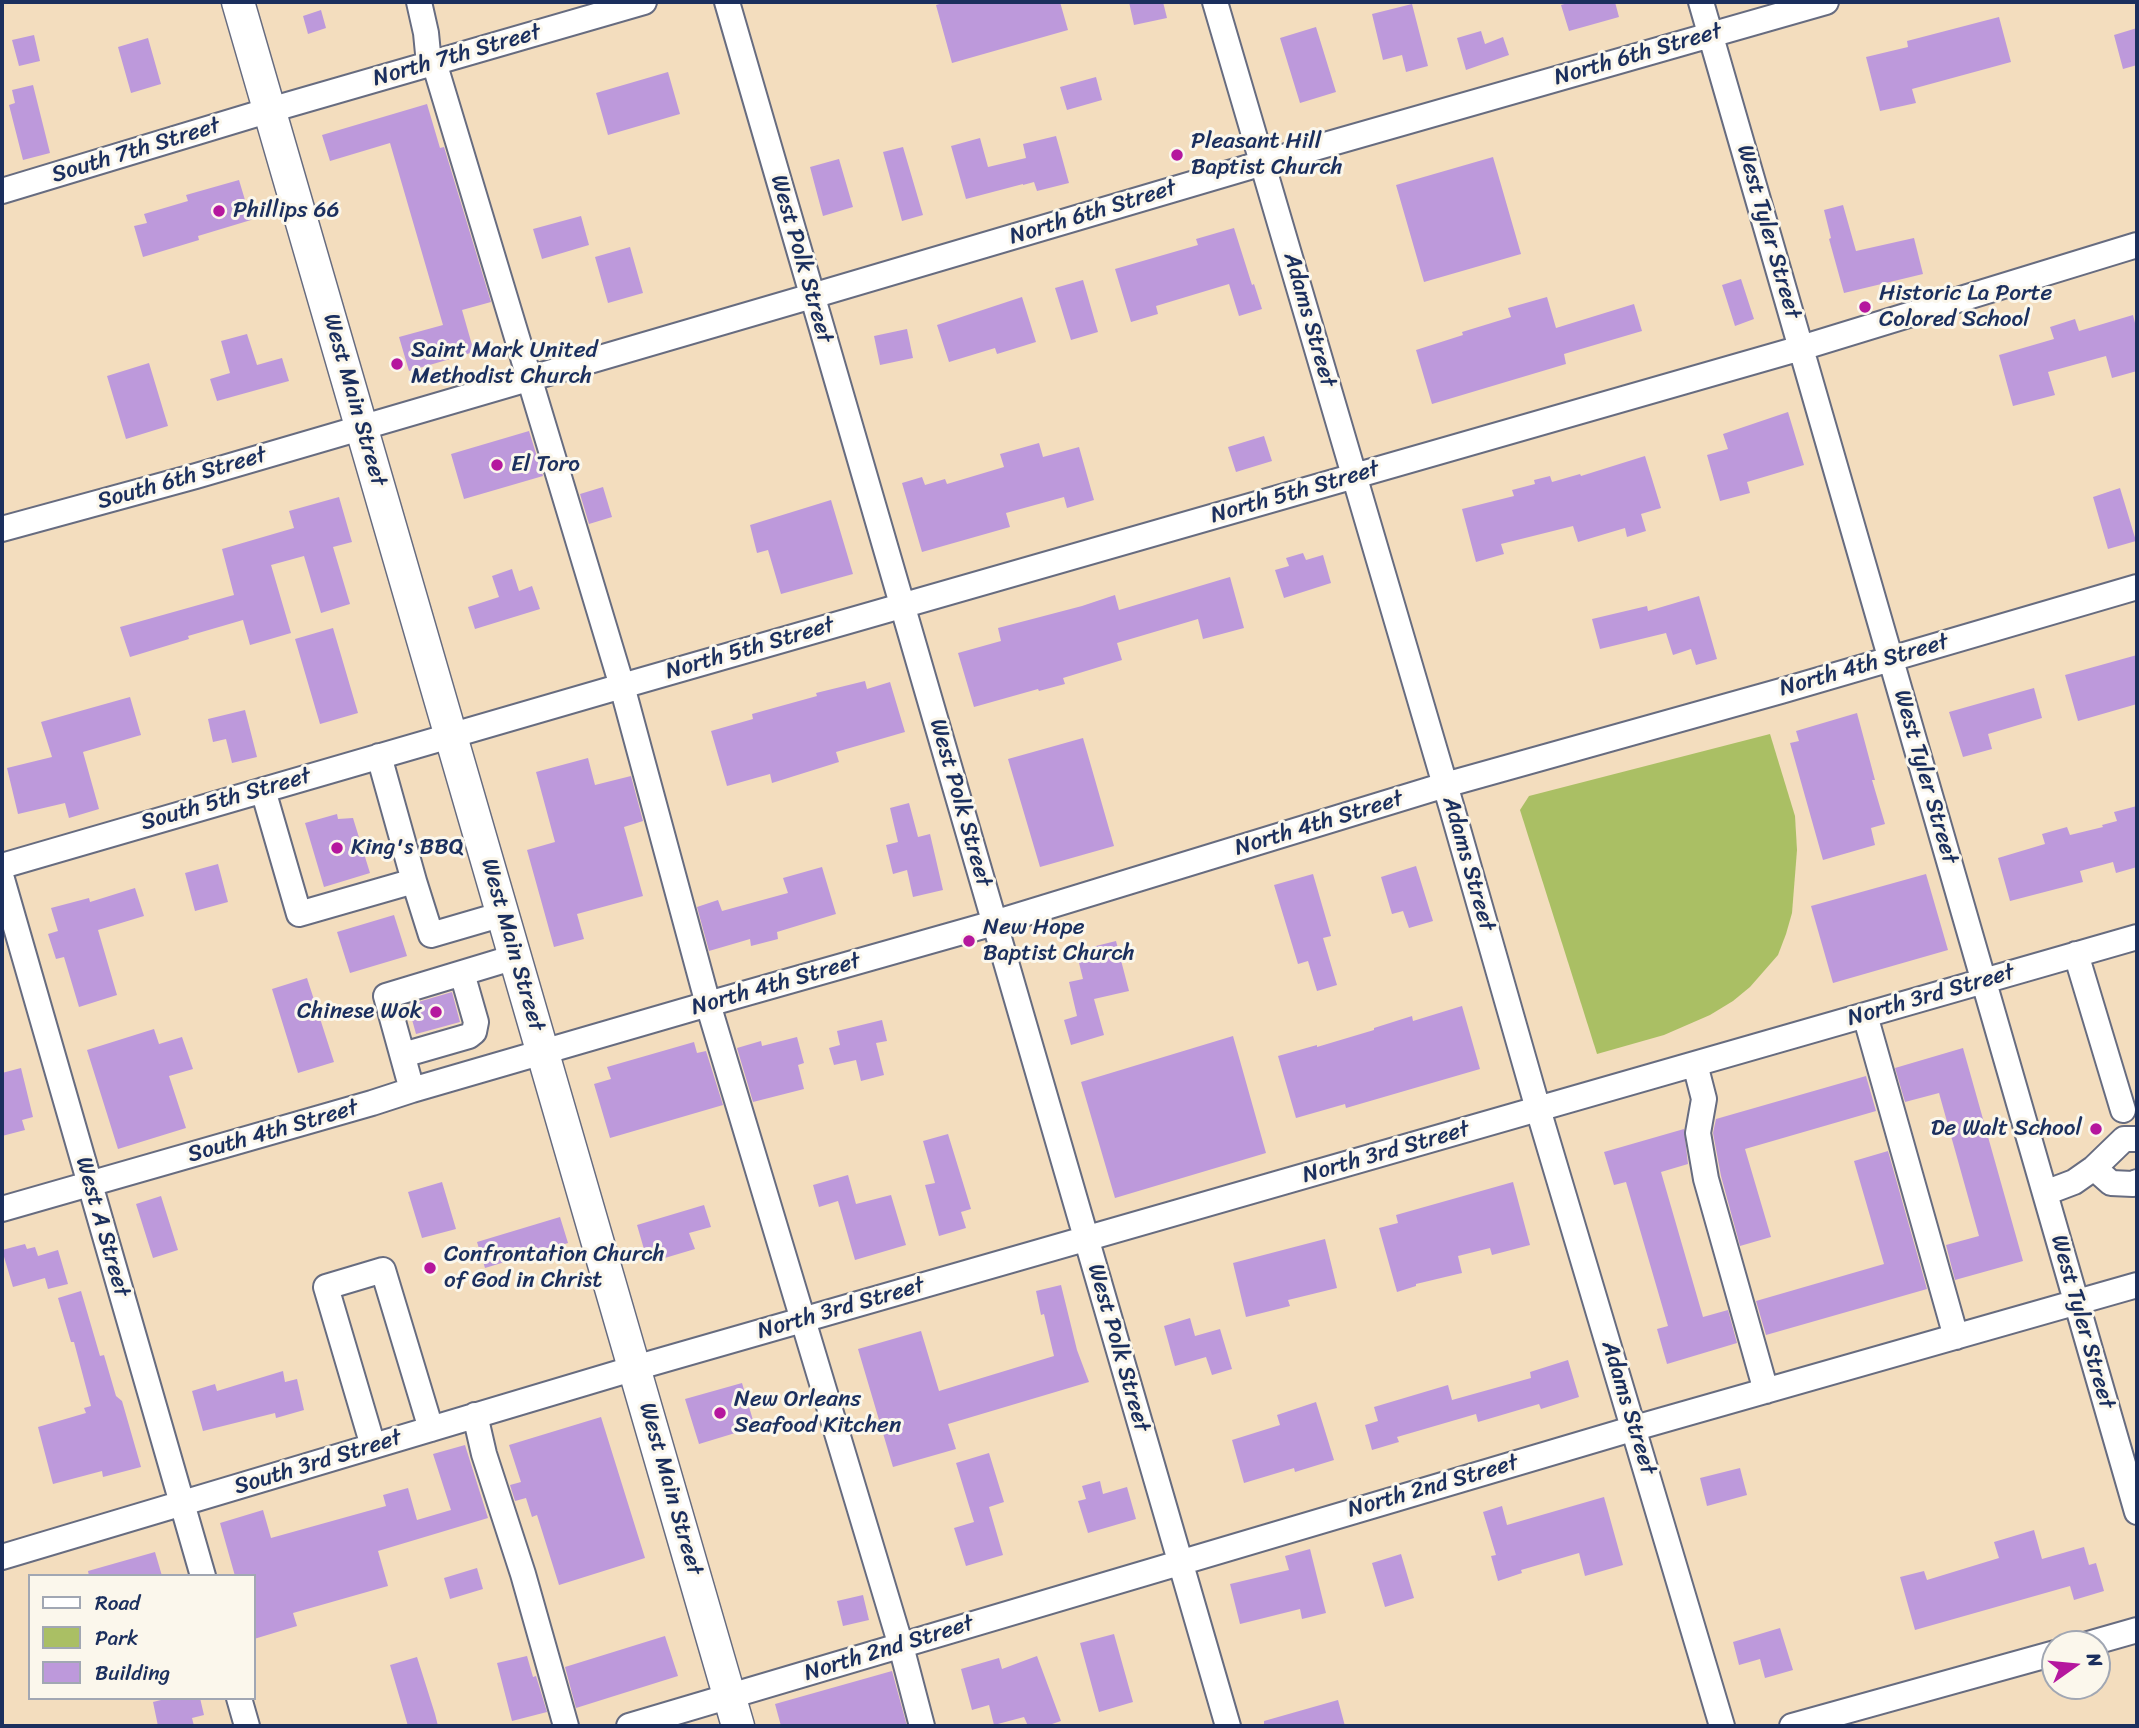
<!DOCTYPE html>
<style>
body{margin:0}
#map{position:relative;width:2139px;height:1728px;overflow:hidden;background:#f3ddbe;font-family:Sriracha,sans-serif}
canvas{display:block}
.frame{position:absolute;inset:0;border:4px solid #1b2f5e;pointer-events:none}
.legend{position:absolute;left:28px;top:1574px;width:228px;height:126px;box-sizing:border-box;background:#fbf7ec;border:2px solid #a1a7b3;margin:0;padding:9px 12px;list-style:none;font-size:21px;color:#1b2f5e}
.legend li{display:flex;align-items:center;gap:14px;height:35px}
.legend b{width:35px;border:2px solid #a1a7b3}
.north{position:absolute;left:2041px;top:1630px;width:70px;height:70px;box-sizing:border-box;background:#fbf7ec;border:2px solid #a1a7b3;border-radius:50%;rotate:75deg;font-size:19px;font-weight:700;line-height:28px;text-align:center;color:#1b2f5e}
.north::after{content:'';display:block;margin:auto;width:24px;height:32px;background:#b5179e;clip-path:polygon(50% 0,100% 100%,50% 72%,0 100%)}
</style>
<div id="map">
<canvas width="2139" height="1728"></canvas>
<div class="frame"></div>
<ul class="legend">
<li><b style="height:9px;background:#fff"></b>Road</li>
<li><b style="height:19px;background:#aabf64"></b>Park</li>
<li><b style="height:19px;background:#bd99db"></b>Building</li>
</ul>
<div class="north">N</div>
</div>
<script>
const ctx = document.querySelector('canvas').getContext('2d');
ctx.lineJoin = 'round';
function paint(path, color) {
  ctx.fillStyle = color;
  ctx.fill(path, 'evenodd');
}
function toPath(rows) {
  const path = new Path2D();
  for (const r of rows) {
    path.moveTo(r[0], r[1]);
    for (let i = 2; i < r.length; i += 2) path.lineTo(r[i], r[i + 1]);
  }
  return path;
}
function trace(path, color, width, dash) {
  ctx.strokeStyle = color;
  ctx.lineWidth = width;
  ctx.lineCap = dash ? 'butt' : 'round';
  ctx.setLineDash(dash || []);
  ctx.stroke(path);
}
function label(font, color, halo, rows, align = 'center') {
  ctx.font = font + ' Sriracha,sans-serif';
  ctx.lineWidth = 6;
  ctx.setLineDash([]);
  ctx.textBaseline = 'middle';
  ctx.strokeStyle = halo;
  ctx.fillStyle = color;
  for (const [text, x, y, turn = 0] of rows) {
    ctx.save();
    ctx.translate(x, y);
    ctx.rotate((+turn || 0) * Math.PI / 180);
    ctx.textAlign = isNaN(turn) ? turn : align;
    if (halo) ctx.strokeText(text, 0, 0);
    ctx.fillText(text, 0, 0);
    ctx.restore();
  }
}
const green = toPath([
 [1770,734,1795,816,1797,850,1792,913,1786,934,1778,955,1750,987,1733,1001,1710,1015,1664,1035,1597,1054,1520,810,1529,796]
]);
const building = toPath([
 [946,2,1060,2,1068,30,952,63,936,5],
 [1129,2,1163,2,1167,18,1134,25],
 [1571,2,1615,2,1619,17,1569,31,1561,5],
 [1412,4,1428,66,1406,72,1402,55,1383,60,1372,14],
 [321,10,326,28,308,34,303,16],
 [1999,17,2011,62,1912,89,1916,103,1880,111,1866,57,1908,47,1907,41],
 [1316,27,1336,92,1300,103,1280,38],
 [2137,28,2137,65,2123,69,2114,35],
 [1481,31,1485,44,1503,37,1509,55,1466,70,1457,38],
 [34,35,40,61,19,66,12,40],
 [148,38,161,84,131,93,118,47],
 [668,72,680,114,608,135,596,93],
 [1096,77,1102,100,1067,110,1060,87],
 [33,85,50,153,23,160,9,105,15,103,12,90],
 [427,104,440,148,444,147,491,302,462,310,474,352,409,371,399,337,443,325,390,143,330,161,322,135],
 [1056,136,1069,183,1037,191,1034,182,1023,185,1023,184,966,199,951,146,980,138,988,167,1026,158,1023,144],
 [903,147,923,215,902,221,883,152],
 [1493,157,1521,254,1424,282,1396,185],
 [839,159,853,207,823,216,810,167],
 [239,180,251,220,198,236,199,240,143,257,134,226,147,223,144,214,188,201,186,195],
 [1843,205,1856,251,1914,238,1923,274,1844,293,1829,239,1831,238,1824,210],
 [581,216,589,245,542,259,533,229],
 [1234,228,1252,285,1254,284,1262,309,1239,316,1229,284,1156,306,1158,314,1131,322,1115,269,1198,245,1196,239],
 [630,247,643,293,608,303,595,257],
 [1741,279,1754,319,1735,326,1722,285],
 [1083,280,1098,332,1071,340,1055,288],
 [1022,297,1036,342,997,354,995,348,949,362,937,325],
 [1547,297,1556,328,1634,304,1642,331,1564,354,1566,364,1432,404,1416,350,1463,335,1462,332,1511,317,1508,308],
 [2133,315,2137,331,2137,371,2112,378,2106,356,2048,372,2055,395,2013,406,1999,355,2054,339,2050,327,2075,319,2079,331],
 [907,329,913,358,880,365,874,336],
 [247,334,257,365,282,358,289,381,217,401,210,379,230,373,221,341],
 [149,363,168,426,126,439,107,376],
 [1788,412,1804,465,1747,482,1750,493,1720,501,1707,455,1728,449,1723,434],
 [529,431,543,476,464,499,451,454],
 [1264,436,1272,461,1236,472,1228,447],
 [1039,443,1043,457,1079,447,1094,500,1067,508,1064,497,1006,513,1010,527,922,552,902,483,922,477,925,485,945,479,947,484,1004,467,1000,454],
 [1645,456,1661,508,1641,514,1646,531,1627,537,1625,528,1578,542,1573,526,1501,544,1504,554,1476,562,1462,509,1514,496,1512,490,1535,484,1534,480,1550,476,1552,482,1580,474,1581,476],
 [603,487,612,517,589,524,580,494],
 [2120,488,2136,541,2108,549,2093,497],
 [339,497,352,542,333,547,350,604,321,613,304,556,271,565,291,633,250,645,243,620,188,636,189,639,130,657,120,627,234,595,222,549,294,528,289,511],
 [831,500,853,574,781,594,768,550,757,553,750,525],
 [1303,553,1306,560,1323,555,1331,583,1284,598,1275,570,1289,566,1286,558],
 [512,569,519,591,532,586,540,609,475,629,468,607,499,597,492,576],
 [1230,577,1244,628,1203,639,1198,619,1117,643,1122,660,1063,678,1065,684,1039,691,1038,689,974,707,958,653,1001,641,998,628,1082,606,1115,595,1119,610],
 [1699,596,1717,659,1696,665,1691,649,1673,655,1666,633,1600,649,1592,619,1647,606,1648,611],
 [333,628,358,713,320,724,295,639],
 [2137,655,2137,704,2078,721,2065,675],
 [865,681,867,689,890,682,905,732,836,752,839,762,772,783,770,774,727,786,711,731,753,719,752,714,817,696,816,693],
 [2034,688,2042,718,1988,734,1992,749,1963,757,1949,712],
 [130,697,141,735,83,752,99,809,69,818,65,803,18,814,7,768,52,757,41,722],
 [245,710,257,757,232,763,226,739,213,742,208,719],
 [1857,713,1875,780,1872,780,1885,824,1871,828,1875,845,1823,860,1790,743,1799,741,1796,731],
 [1083,738,1114,846,1040,867,1008,759],
 [588,758,595,785,631,776,643,821,624,827,643,896,577,914,584,939,554,947,527,850,555,842,536,772],
 [909,803,918,837,930,834,943,890,913,897,907,870,893,874,886,845,898,842,890,808],
 [2137,806,2137,867,2116,873,2113,862,2080,871,2083,882,2010,901,1998,858,2045,844,2042,834,2067,827,2070,835,2103,827,2102,825,2117,821,2114,812],
 [337,814,338,819,353,818,370,873,324,887,305,823],
 [218,864,228,902,195,911,185,873],
 [1416,866,1433,921,1409,928,1403,911,1392,914,1381,877],
 [822,867,836,914,777,932,778,939,751,946,750,939,709,951,697,907,718,900,722,911,788,893,783,878],
 [1313,874,1331,936,1323,938,1337,985,1317,991,1308,961,1298,964,1274,885],
 [1926,874,1948,950,1833,983,1811,906],
 [135,888,144,916,98,930,117,995,79,1007,64,957,56,959,48,934,58,931,51,908,89,898,90,902],
 [394,915,407,956,350,973,337,932],
 [1116,941,1129,991,1094,999,1104,1035,1071,1045,1064,1020,1077,1016,1069,982,1083,979,1076,951],
 [307,978,334,1062,298,1073,272,989],
 [452,992,460,1022,416,1034,408,1005],
 [1462,1006,1480,1069,1346,1108,1345,1104,1296,1118,1278,1056,1317,1045,1317,1047,1374,1030,1374,1028,1412,1016,1413,1021],
 [882,1020,887,1041,876,1043,884,1075,861,1081,856,1060,834,1065,829,1048,840,1045,837,1031],
 [154,1029,159,1044,182,1037,193,1069,169,1076,186,1128,118,1149,87,1050],
 [1233,1036,1266,1153,1115,1198,1081,1082],
 [797,1037,804,1063,798,1065,804,1089,753,1102,737,1048,761,1041,762,1046],
 [694,1042,697,1053,706,1051,723,1105,610,1138,594,1084,611,1079,607,1067],
 [1963,1048,2023,1261,1955,1280,1946,1245,1979,1236,1939,1093,1905,1102,1895,1068],
 [21,1068,33,1117,22,1120,25,1130,2,1136,2,1073],
 [1866,1076,1876,1111,1745,1149,1771,1237,1740,1246,1721,1176,1713,1133,1716,1119],
 [1684,1129,1688,1164,1661,1172,1703,1317,1728,1310,1737,1343,1667,1364,1657,1329,1668,1326,1626,1182,1614,1185,1604,1152],
 [948,1134,971,1209,961,1212,966,1228,939,1236,925,1185,935,1183,923,1141],
 [1888,1151,1927,1289,1766,1335,1756,1301,1884,1264,1854,1161],
 [848,1175,856,1204,891,1195,906,1245,855,1260,838,1201,819,1207,813,1185],
 [442,1182,456,1229,422,1238,408,1192],
 [1513,1182,1530,1245,1492,1255,1490,1248,1458,1256,1462,1273,1416,1284,1416,1286,1397,1292,1379,1228,1398,1223,1396,1215],
 [161,1196,178,1250,153,1258,136,1204],
 [704,1205,711,1227,689,1233,695,1249,648,1263,637,1225],
 [560,1217,568,1243,485,1268,477,1242],
 [1325,1239,1337,1288,1288,1300,1290,1306,1246,1317,1233,1263],
 [25,1244,27,1249,35,1247,38,1256,58,1250,68,1284,48,1289,45,1278,13,1287,2,1250],
 [1061,1285,1077,1350,1089,1382,948,1424,956,1449,893,1467,858,1349,921,1331,939,1391,1054,1356,1044,1314,1041,1315,1036,1291],
 [81,1291,100,1356,104,1355,116,1396,122,1401,141,1467,103,1477,102,1471,53,1484,38,1427,86,1413,84,1408,91,1406,74,1342,71,1342,58,1298],
 [1190,1318,1195,1336,1220,1329,1232,1369,1212,1375,1206,1357,1175,1366,1164,1326],
 [1568,1360,1579,1397,1541,1409,1539,1404,1478,1422,1476,1414,1397,1437,1399,1442,1372,1450,1365,1425,1378,1421,1374,1407,1448,1385,1452,1400,1531,1378,1530,1372],
 [283,1371,285,1382,297,1379,304,1410,276,1418,275,1413,203,1431,192,1391,215,1384,217,1391],
 [742,1383,755,1427,699,1444,685,1399],
 [1316,1402,1334,1460,1295,1472,1294,1468,1244,1483,1232,1440,1280,1425,1277,1415],
 [601,1417,645,1558,559,1585,537,1515,532,1517,526,1498,515,1501,510,1485,521,1482,509,1445],
 [465,1445,488,1518,378,1551,388,1586,293,1613,297,1626,254,1639,254,1576,235,1576,220,1523,263,1510,271,1538,386,1506,383,1495,408,1488,417,1520,451,1510,433,1454],
 [989,1453,1004,1502,989,1507,1003,1555,966,1566,954,1528,974,1522,956,1463],
 [1740,1468,1747,1495,1707,1506,1700,1478],
 [1100,1481,1103,1494,1127,1487,1136,1519,1088,1533,1078,1501,1086,1499,1082,1486],
 [1604,1497,1623,1565,1585,1576,1579,1553,1521,1570,1522,1573,1498,1581,1491,1556,1496,1555,1483,1512,1502,1506,1507,1525],
 [2034,1530,2042,1559,2084,1547,2089,1565,2096,1563,2104,1591,2074,1600,2070,1586,1915,1630,1900,1577,1924,1571,1927,1580,1999,1558,1994,1542],
 [1310,1549,1326,1613,1302,1619,1300,1609,1240,1624,1230,1584,1289,1570,1285,1556],
 [155,1552,162,1576,89,1576,88,1571],
 [1401,1554,1414,1598,1385,1607,1372,1563],
 [477,1568,483,1589,450,1599,444,1578],
 [863,1595,869,1620,843,1626,837,1601],
 [1780,1628,1793,1670,1765,1678,1760,1659,1739,1665,1733,1642],
 [1114,1634,1133,1702,1099,1712,1080,1643],
 [665,1636,678,1676,576,1708,565,1667],
 [527,1656,533,1677,536,1676,547,1712,512,1721,497,1663],
 [1037,1656,1061,1721,1046,1726,1028,1726,1024,1717,994,1725,989,1705,972,1710,961,1669,999,1658,1002,1669],
 [417,1657,435,1714,438,1726,408,1726,390,1665],
 [892,1671,907,1726,781,1726,775,1704],
 [169,1698,200,1698,204,1715,192,1718,194,1726,158,1726,153,1702],
 [1338,1700,1345,1726,1264,1726,1264,1721]
]);
const minor = toPath([
 [419,2,426,33,429,64],
 [727,2,1228,1726],
 [1215,2,1453,812,1538,1109,1722,1726],
 [1701,2,2137,1512],
 [434,62,622,686,708,1004,901,1646,922,1726],
 [2,191,270,110,644,2],
 [2,529,196,476,812,296,1290,155,1826,2],
 [379,756,414,881],
 [263,790,299,914,414,881,431,935,503,914],
 [2,866,622,686,1801,348,2137,245],
 [2,879,203,1576],
 [2076,954,2123,1110],
 [1865,1015,1956,1337],
 [403,1055,469,1036,474,1032,476,1022,462,973],
 [1695,1064,1704,1099,1698,1133,1706,1179,1766,1391],
 [412,1090,386,996,515,957],
 [2094,1168,2111,1183,2133,1184,2137,1182],
 [2045,1193,2074,1182,2094,1168,2124,1139,2137,1139],
 [2,1209,372,1103,412,1090,708,1004,994,923,1445,785,1781,691,2137,587],
 [475,1415,484,1454,523,1574,566,1726],
 [373,1446,326,1287,383,1270,431,1429],
 [2,1557,635,1368,2137,937],
 [2088,1644,2137,1630],
 [239,1698,247,1726],
 [629,1726,1635,1428,2137,1285],
 [1792,1726,2055,1653]
]);
const major = toPath([
 [238,2,738,1726]
]);
const markers = [
 [1177,155,7,"#b5179e"],
 [219,211,7,"#b5179e"],
 [1865,307,7,"#b5179e"],
 [397,364,7,"#b5179e"],
 [497,465,7,"#b5179e"],
 [337,848,7,"#b5179e"],
 [969,941,7,"#b5179e"],
 [436,1012,7,"#b5179e"],
 [2096,1129,7,"#b5179e"],
 [430,1268,7,"#b5179e"],
 [720,1413,7,"#b5179e"]
];
const streetNames = [
 ["North 6th Street",1638,55,-16],
 ["North 7th Street",457,56,-16],
 ["South 7th Street",136,151,-17],
 ["North 6th Street",1093,213,-17],
 ["West Tyler Street",1768,232,74],
 ["West Polk Street",801,259,74],
 ["Adams Street",1309,320,74],
 ["West Main Street",354,400,74],
 ["South 6th Street",182,479,-16],
 ["North 5th Street",1295,493,-16],
 ["North 5th Street",750,649,-16],
 ["North 4th Street",1864,666,-16],
 ["West Tyler Street",1925,777,74],
 ["South 5th Street",226,800,-16],
 ["West Polk Street",960,803,74],
 ["North 4th Street",1319,824,-17],
 ["Adams Street",1468,864,74],
 ["West Main Street",512,945,74],
 ["North 4th Street",776,985,-16],
 ["North 3rd Street",1931,996,-16],
 ["South 4th Street",273,1132,-16],
 ["North 3rd Street",1386,1153,-16],
 ["West A Street",102,1227,74],
 ["North 3rd Street",841,1309,-16],
 ["West Tyler Street",2082,1322,74],
 ["West Polk Street",1118,1348,74],
 ["Adams Street",1628,1408,73],
 ["South 3rd Street",318,1463,-17],
 ["North 2nd Street",1433,1487,-16],
 ["West Main Street",670,1489,74],
 ["North 2nd Street",889,1649,-17]
];
const poiNames = [
 ["Pleasant Hill",1191,142],
 ["Baptist Church",1191,168],
 ["Phillips 66",233,211],
 ["Historic La Porte",1879,294],
 ["Colored School",1879,320],
 ["Saint Mark United",411,351],
 ["Methodist Church",411,377],
 ["El Toro",511,465],
 ["King's BBQ",351,848],
 ["New Hope",983,928],
 ["Baptist Church",983,954],
 ["Chinese Wok",422,1012,"right"],
 ["De Walt School",2082,1129,"right"],
 ["Confrontation Church",444,1255],
 ["of God in Christ",444,1281],
 ["New Orleans",734,1400],
 ["Seafood Kitchen",734,1426]
];
paint(green, '#aabf64');
paint(building, '#bd99db');
trace(minor, '#676c80', 28);
trace(major, '#676c80', 35);
trace(minor, '#fff', 24);
trace(major, '#fff', 32);
for (const [x, y, r, color] of markers) {
  const dot = new Path2D();
  dot.arc(x, y, r, 0, 2 * Math.PI);
  ctx.fillStyle = color;
  ctx.fill(dot);
  trace(dot, '#fbf7ec', 2.5);
}
label('23px', '#1b2f5e', '#fbf7ec', streetNames);
label('23px', '#1b2f5e', '#fbf7ec', poiNames, 'left');
</script>
